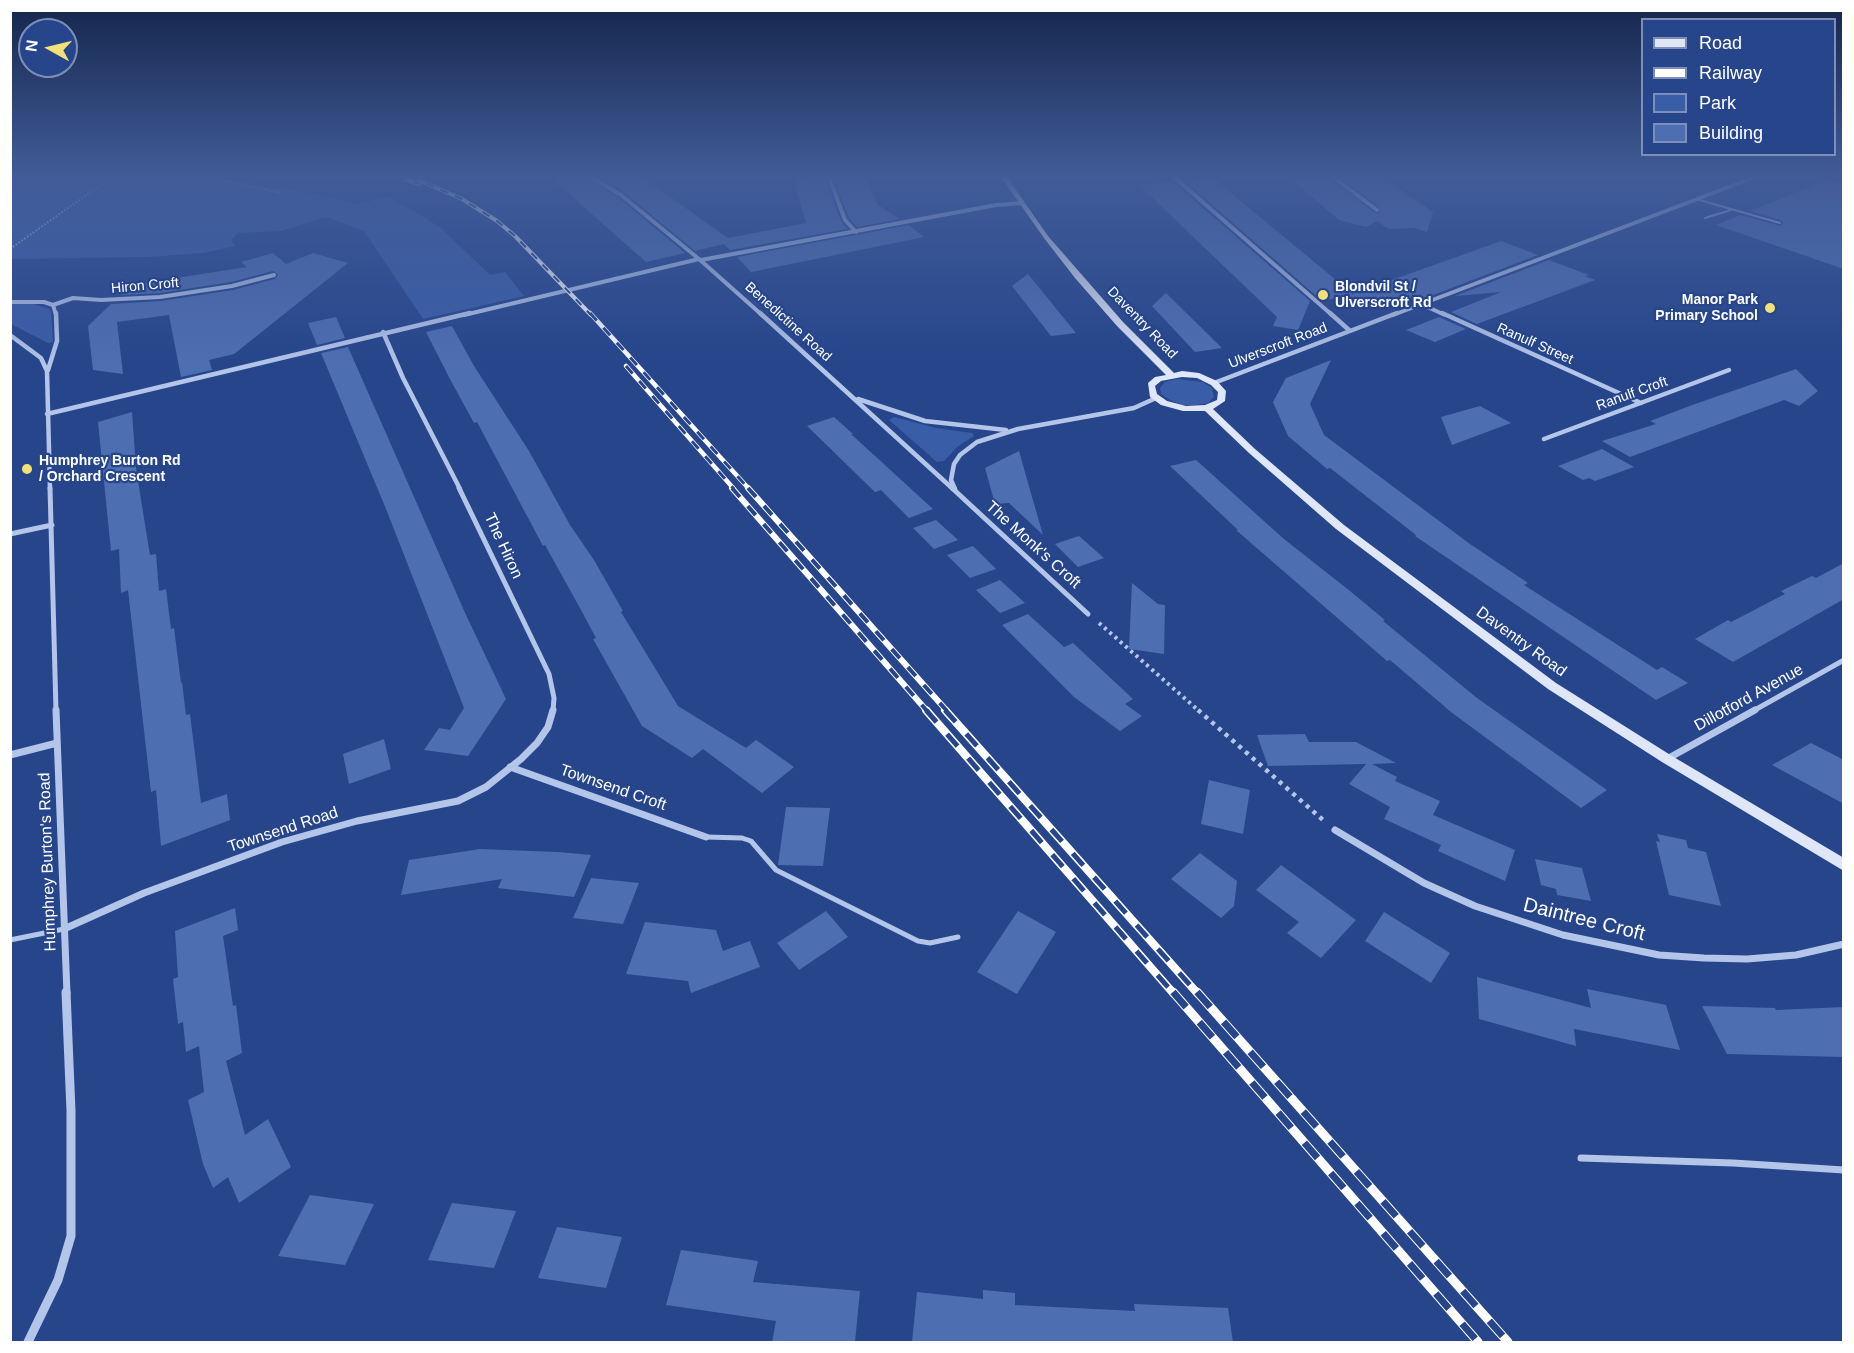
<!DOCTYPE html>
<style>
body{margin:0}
#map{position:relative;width:1854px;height:1353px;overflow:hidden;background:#26458b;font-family:Arial,sans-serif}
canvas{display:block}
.frame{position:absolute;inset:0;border:12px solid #fff;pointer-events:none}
.legend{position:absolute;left:1641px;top:18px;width:195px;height:138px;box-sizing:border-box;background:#26458b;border:2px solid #7d8fb9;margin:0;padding:8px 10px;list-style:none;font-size:18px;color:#fff}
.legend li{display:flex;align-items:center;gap:12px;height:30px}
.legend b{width:30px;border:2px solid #7d8fb9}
.north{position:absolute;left:18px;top:18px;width:60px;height:60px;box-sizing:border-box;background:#26458b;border:2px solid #7d8fb9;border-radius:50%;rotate:278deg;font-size:16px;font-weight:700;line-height:24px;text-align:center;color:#fff}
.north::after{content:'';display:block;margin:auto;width:21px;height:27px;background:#f3e079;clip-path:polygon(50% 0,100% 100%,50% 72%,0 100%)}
</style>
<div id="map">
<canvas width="1854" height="1353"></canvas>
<div class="frame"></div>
<ul class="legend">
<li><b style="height:8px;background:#dfe6f8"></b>Road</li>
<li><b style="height:8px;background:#fff"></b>Railway</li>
<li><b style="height:16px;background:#3a5da8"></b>Park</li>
<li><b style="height:16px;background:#4e6eb2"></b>Building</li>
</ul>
<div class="north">N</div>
</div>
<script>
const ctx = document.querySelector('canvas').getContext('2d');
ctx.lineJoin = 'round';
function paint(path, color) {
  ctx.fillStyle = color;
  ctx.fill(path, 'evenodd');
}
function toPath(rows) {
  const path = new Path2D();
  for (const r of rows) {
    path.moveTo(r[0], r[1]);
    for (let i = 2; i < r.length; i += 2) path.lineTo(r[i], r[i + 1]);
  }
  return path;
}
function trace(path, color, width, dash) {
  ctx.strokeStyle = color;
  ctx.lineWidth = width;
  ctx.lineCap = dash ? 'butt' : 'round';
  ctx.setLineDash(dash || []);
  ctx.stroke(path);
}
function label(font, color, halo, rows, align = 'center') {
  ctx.font = font + ' Arial,sans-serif';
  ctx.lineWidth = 4.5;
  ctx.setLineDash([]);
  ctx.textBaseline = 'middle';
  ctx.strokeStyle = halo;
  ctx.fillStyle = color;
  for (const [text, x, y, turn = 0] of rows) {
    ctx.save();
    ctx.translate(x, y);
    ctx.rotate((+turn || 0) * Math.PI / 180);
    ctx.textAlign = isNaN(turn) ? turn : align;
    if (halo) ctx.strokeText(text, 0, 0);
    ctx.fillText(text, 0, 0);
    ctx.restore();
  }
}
const green = toPath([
 [11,177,212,177,305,192,358,204,389,196,441,228,490,275,505,272,524,296,423,319,364,231,326,217,281,231,238,233,231,240,235,246,204,253,149,257,11,259],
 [11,304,33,304,49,309,51,312,53,342,48,343,11,324],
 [1177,379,1203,382,1212,388,1214,397,1208,403,1196,405,1182,405,1170,400,1161,394,1160,388,1165,382],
 [894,417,936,428,972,433,974,436,957,447,944,461,937,462,889,420]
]);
const building = toPath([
 [550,177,587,177,619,198,685,253,646,262],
 [599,177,642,177,728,238,806,223,793,179,825,177,841,221,847,229,730,250,724,244,695,251,624,192],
 [833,177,865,177,878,205,900,219,857,227,849,218],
 [1340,177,1382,177,1433,212,1427,232,1415,228,1389,229,1377,221,1366,227,1339,220,1292,180,1329,178,1375,213,1380,213,1379,207],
 [1214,179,1353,294,1501,241,1538,255,1425,298,1344,305,1343,298,1321,300,1185,181],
 [1826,180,1844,185,1844,269,1716,225,1740,215,1781,226,1783,223,1781,220,1750,211],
 [1173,182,1310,301,1298,330,1273,326,1277,317,1139,185],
 [909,225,924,237,751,272,737,257],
 [273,253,286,264,313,253,348,263,234,354,209,360,212,370,181,377,169,315,117,322,123,374,93,370,88,326,111,304,161,301,233,290,275,279,278,275,273,271,231,282,160,293,120,295,131,285,247,267,241,262],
 [1549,260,1589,275,1585,276,1595,280,1477,324,1451,312,1501,292,1455,296],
 [1028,274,1076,333,1051,336,1012,286],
 [1166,293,1222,348,1195,352,1152,306],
 [336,317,345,338,317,345,308,323],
 [1439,317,1466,329,1435,342,1406,330],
 [452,326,474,366,529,451,570,525,594,560,623,611,621,612,678,706,746,748,756,740,794,767,762,793,703,749,692,758,642,726,593,639,596,638,581,610,545,545,543,546,477,422,474,423,451,381,426,332],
 [348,347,466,615,506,699,468,756,424,750,439,728,450,730,464,708,386,509,321,353],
 [1331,360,1310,404,1324,435,1470,544,1528,583,1524,585,1657,670,1662,667,1688,683,1656,700,1415,536,1416,535,1330,468,1327,469,1288,436,1273,402,1286,378],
 [1796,369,1818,391,1799,406,1784,400,1630,457,1602,441,1656,424,1650,421,1695,404],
 [1480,406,1511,423,1452,445,1441,417],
 [132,412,137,481,138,481,150,555,156,554,159,591,166,589,171,629,174,628,181,683,182,682,186,715,190,714,201,803,227,794,230,820,161,846,156,790,151,792,128,590,121,593,119,549,111,551,98,422],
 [834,417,853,434,851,434,933,509,909,518,881,490,875,492,807,426],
 [1602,449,1634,467,1595,481,1589,478,1583,480,1558,466],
 [1019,451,1030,490,1043,535,1009,503,995,504,985,468],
 [1196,460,1284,539,1350,591,1385,620,1383,621,1477,698,1607,790,1581,808,1451,712,1390,660,1387,661,1236,530,1238,530,1170,466],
 [936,520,958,540,934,549,913,528],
 [1079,536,1104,558,1078,567,1055,544],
 [973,546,996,569,970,578,947,555],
 [1844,563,1844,599,1733,662,1695,639,1728,620,1731,622,1785,594,1781,591,1812,576,1816,578],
 [1000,580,1025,603,1000,613,976,590],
 [1132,583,1158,604,1165,605,1164,654,1129,649],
 [1028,614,1064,647,1073,643,1133,699,1125,704,1142,716,1120,731,1074,697,1002,625],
 [1305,734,1309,742,1356,742,1396,763,1372,764,1397,777,1395,781,1440,801,1433,815,1515,850,1505,881,1438,851,1441,845,1384,819,1390,807,1349,784,1366,764,1268,766,1257,735],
 [384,739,391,769,349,784,343,754],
 [1811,743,1844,760,1844,804,1772,765],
 [1209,780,1250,790,1243,834,1201,824],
 [786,807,830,808,823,866,778,865],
 [1657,834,1686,840,1688,848,1706,852,1721,906,1669,895,1656,841,1660,842],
 [480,849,558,852,591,855,574,897,498,888,502,879,401,895,409,860],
 [1200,853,1237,881,1234,906,1221,918,1171,879],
 [1535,859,1582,868,1591,901,1557,895,1556,889,1541,885],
 [1281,865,1356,920,1321,958,1287,933,1299,922,1256,890],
 [591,878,639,883,623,924,573,918],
 [235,908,238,930,223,936,233,1006,236,1005,242,1053,226,1061,245,1135,268,1119,291,1167,239,1203,228,1177,213,1188,203,1164,188,1100,204,1092,199,1046,186,1052,183,1022,178,1024,173,979,178,977,175,931],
 [826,911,848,937,799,970,777,943],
 [1018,911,1056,932,1017,994,977,972],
 [1384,912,1450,953,1431,983,1365,941],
 [645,922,716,930,723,951,750,941,760,967,691,993,688,981,626,974],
 [1477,977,1591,1008,1587,989,1666,1005,1680,1050,1574,1029,1576,1046,1479,1019],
 [1702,1006,1775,1008,1776,1010,1844,1007,1844,1057,1727,1054],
 [310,1195,374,1204,345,1265,278,1256],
 [452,1203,516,1211,494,1268,428,1260],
 [557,1227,622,1237,606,1288,538,1278],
 [681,1250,758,1261,753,1282,860,1291,855,1342,772,1342,776,1321,666,1305],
 [983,1290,1015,1293,1015,1305,1135,1311,1134,1304,1228,1308,1233,1342,912,1342,917,1292,983,1299]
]);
const pathFar2 = toPath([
 [206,177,282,193],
 [10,249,112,177]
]);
const pathFar1 = toPath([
 [1099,623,1199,711]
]);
const path = toPath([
 [1198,710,1323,820]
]);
const laneFar2 = toPath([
 [1696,199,1780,223],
 [1705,218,1731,210]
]);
const laneFar1 = toPath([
 [706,837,742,838,751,841,776,870,918,941,930,943,958,937],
 [10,940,64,929]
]);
const lane = toPath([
 [1581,1158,1733,1163,1844,1170]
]);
const streetFar4 = toPath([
 [591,177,621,195,699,259,762,315],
 [829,177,845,220,856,232],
 [1174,177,1332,315],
 [1333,177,1377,210],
 [701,260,996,205,1022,203],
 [10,302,44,302,53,305],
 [1421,304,1445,315],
 [53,305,73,298,101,300,160,297,232,286,274,275],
 [53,305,56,315],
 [464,315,699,259],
 [1393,315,1755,177]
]);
const streetFar3 = toPath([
 [760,313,953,489],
 [1330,313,1349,330],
 [1442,313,1641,403],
 [383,332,403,378,460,489],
 [10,335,41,358,47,371,50,489],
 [48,370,57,341,56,313],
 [1214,383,1397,313],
 [858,399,925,421,1006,430],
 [47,414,470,313],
 [1544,439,1729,370],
 [955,489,951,480,954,464,960,455,977,442,1018,429,1134,408,1156,398]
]);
const streetFar2 = toPath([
 [50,488,56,711],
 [459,488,549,674,554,698,553,711],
 [952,488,1088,614],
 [954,488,955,490],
 [10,534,52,525],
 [1753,711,1844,660]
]);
const streetFar1 = toPath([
 [56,710,67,994],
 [10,755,57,743],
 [1667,759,1755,710],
 [510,767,706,837],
 [1335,830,1424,883,1475,906,1563,935,1659,955,1704,958,1747,959,1796,955,1844,944],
 [64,929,144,893,282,842,357,821,458,801,486,787,521,759,537,743,548,727,553,710]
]);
const street = toPath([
 [28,1342,58,1280,71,1236,71,1111,66,992]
]);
const secondary = toPath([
 [1001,177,1007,177,1048,236,1123,322,1174,373,1182,371,1199,373,1217,381,1226,391,1225,401,1213,409,1255,449,1344,525,1556,683,1672,756,1844,858,1844,871,1662,762,1548,689,1336,529,1249,453,1205,411,1183,411,1161,405,1150,397,1148,383,1155,377,1166,375,1117,326,1075,278,1044,238,1001,177],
 [1182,377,1197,378,1211,385,1218,392,1217,400,1205,405,1186,406,1167,401,1157,394,1155,386,1161,381,1182,377]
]);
const railFar4 = toPath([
 [398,177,419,184],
 [411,177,462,199,497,221,515,236,591,315]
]);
const railFar3 = toPath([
 [590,313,749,489],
 [626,366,734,489]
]);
const railFar2 = toPath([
 [732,488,927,711],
 [748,488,947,711]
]);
const railFar1 = toPath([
 [926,710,1174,994],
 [945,710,1198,994]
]);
const rail = toPath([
 [1173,992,1478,1342],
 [1197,992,1508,1342]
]);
const markers = [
 [1323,295,6,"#f3e079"],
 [1770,308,6,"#f3e079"],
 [27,469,6,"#f3e079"]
];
const farStreetnames = [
 ["Hiron Croft",145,286,-5],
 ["Benedictine Road",788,322,42],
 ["Daventry Road",1142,323,46],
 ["Ranulf Street",1535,344,24],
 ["Ulverscroft Road",1278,346,-21],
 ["Ranulf Croft",1632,394,-20]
];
const farPoinames = [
 ["Blondvil St /",1335,287],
 ["Ulverscroft Rd",1335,303],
 ["Manor Park",1758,300,"right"],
 ["Primary School",1758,316,"right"],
 ["Humphrey Burton Rd",39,461],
 ["/ Orchard Crescent",39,477]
];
const streetNames = [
 ["The Monk's Croft",1033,545,42],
 ["The Hiron",503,546,65],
 ["Daventry Road",1521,642,36],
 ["Dillotford Avenue",1749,698,-29],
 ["Townsend Croft",613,788,19],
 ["Townsend Road",283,830,-18],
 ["Humphrey Burton's Road",48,862,-92]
];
const nearStreetnames = [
 ["Daintree Croft",1584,920,14]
];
paint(green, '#3a5da8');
paint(building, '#4e6eb2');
trace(pathFar2, '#b4c5ea', 2, [1.5, 2]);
trace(pathFar1, '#b4c5ea', 4, [3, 4]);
trace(path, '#b4c5ea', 4.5, [4, 5]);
trace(laneFar2, '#b4c5ea', 2);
trace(laneFar1, '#b4c5ea', 5);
trace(lane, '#b4c5ea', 7);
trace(streetFar4, '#b4c5ea', 4);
trace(streetFar3, '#b4c5ea', 4.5);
trace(streetFar2, '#b4c5ea', 5);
trace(streetFar1, '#b4c5ea', 7);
trace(street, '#b4c5ea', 9);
paint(secondary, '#dfe6f8');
trace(railFar4, '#fff', 4);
trace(railFar3, '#fff', 4.5);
trace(railFar2, '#fff', 6);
trace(railFar1, '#fff', 8);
trace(rail, '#fff', 9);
trace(railFar4, '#26458b', 2, [8]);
trace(railFar3, '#26458b', 3, [10]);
trace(railFar2, '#26458b', 4, [12]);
trace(railFar1, '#26458b', 5, [16]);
trace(rail, '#26458b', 7, [20]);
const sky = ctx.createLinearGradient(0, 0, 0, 367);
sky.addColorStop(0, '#15264c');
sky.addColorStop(0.48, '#415c98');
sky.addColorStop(1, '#415c9800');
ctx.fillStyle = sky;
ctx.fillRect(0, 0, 1854, 367);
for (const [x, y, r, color] of markers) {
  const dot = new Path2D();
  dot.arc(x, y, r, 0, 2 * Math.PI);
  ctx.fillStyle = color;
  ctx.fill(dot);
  trace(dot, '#26458b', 2);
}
label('14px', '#fff', '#26458b', farStreetnames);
label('bold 14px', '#fff', '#26458b', farPoinames, 'left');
label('16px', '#fff', '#26458b', streetNames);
label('20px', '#fff', '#26458b', nearStreetnames);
</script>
